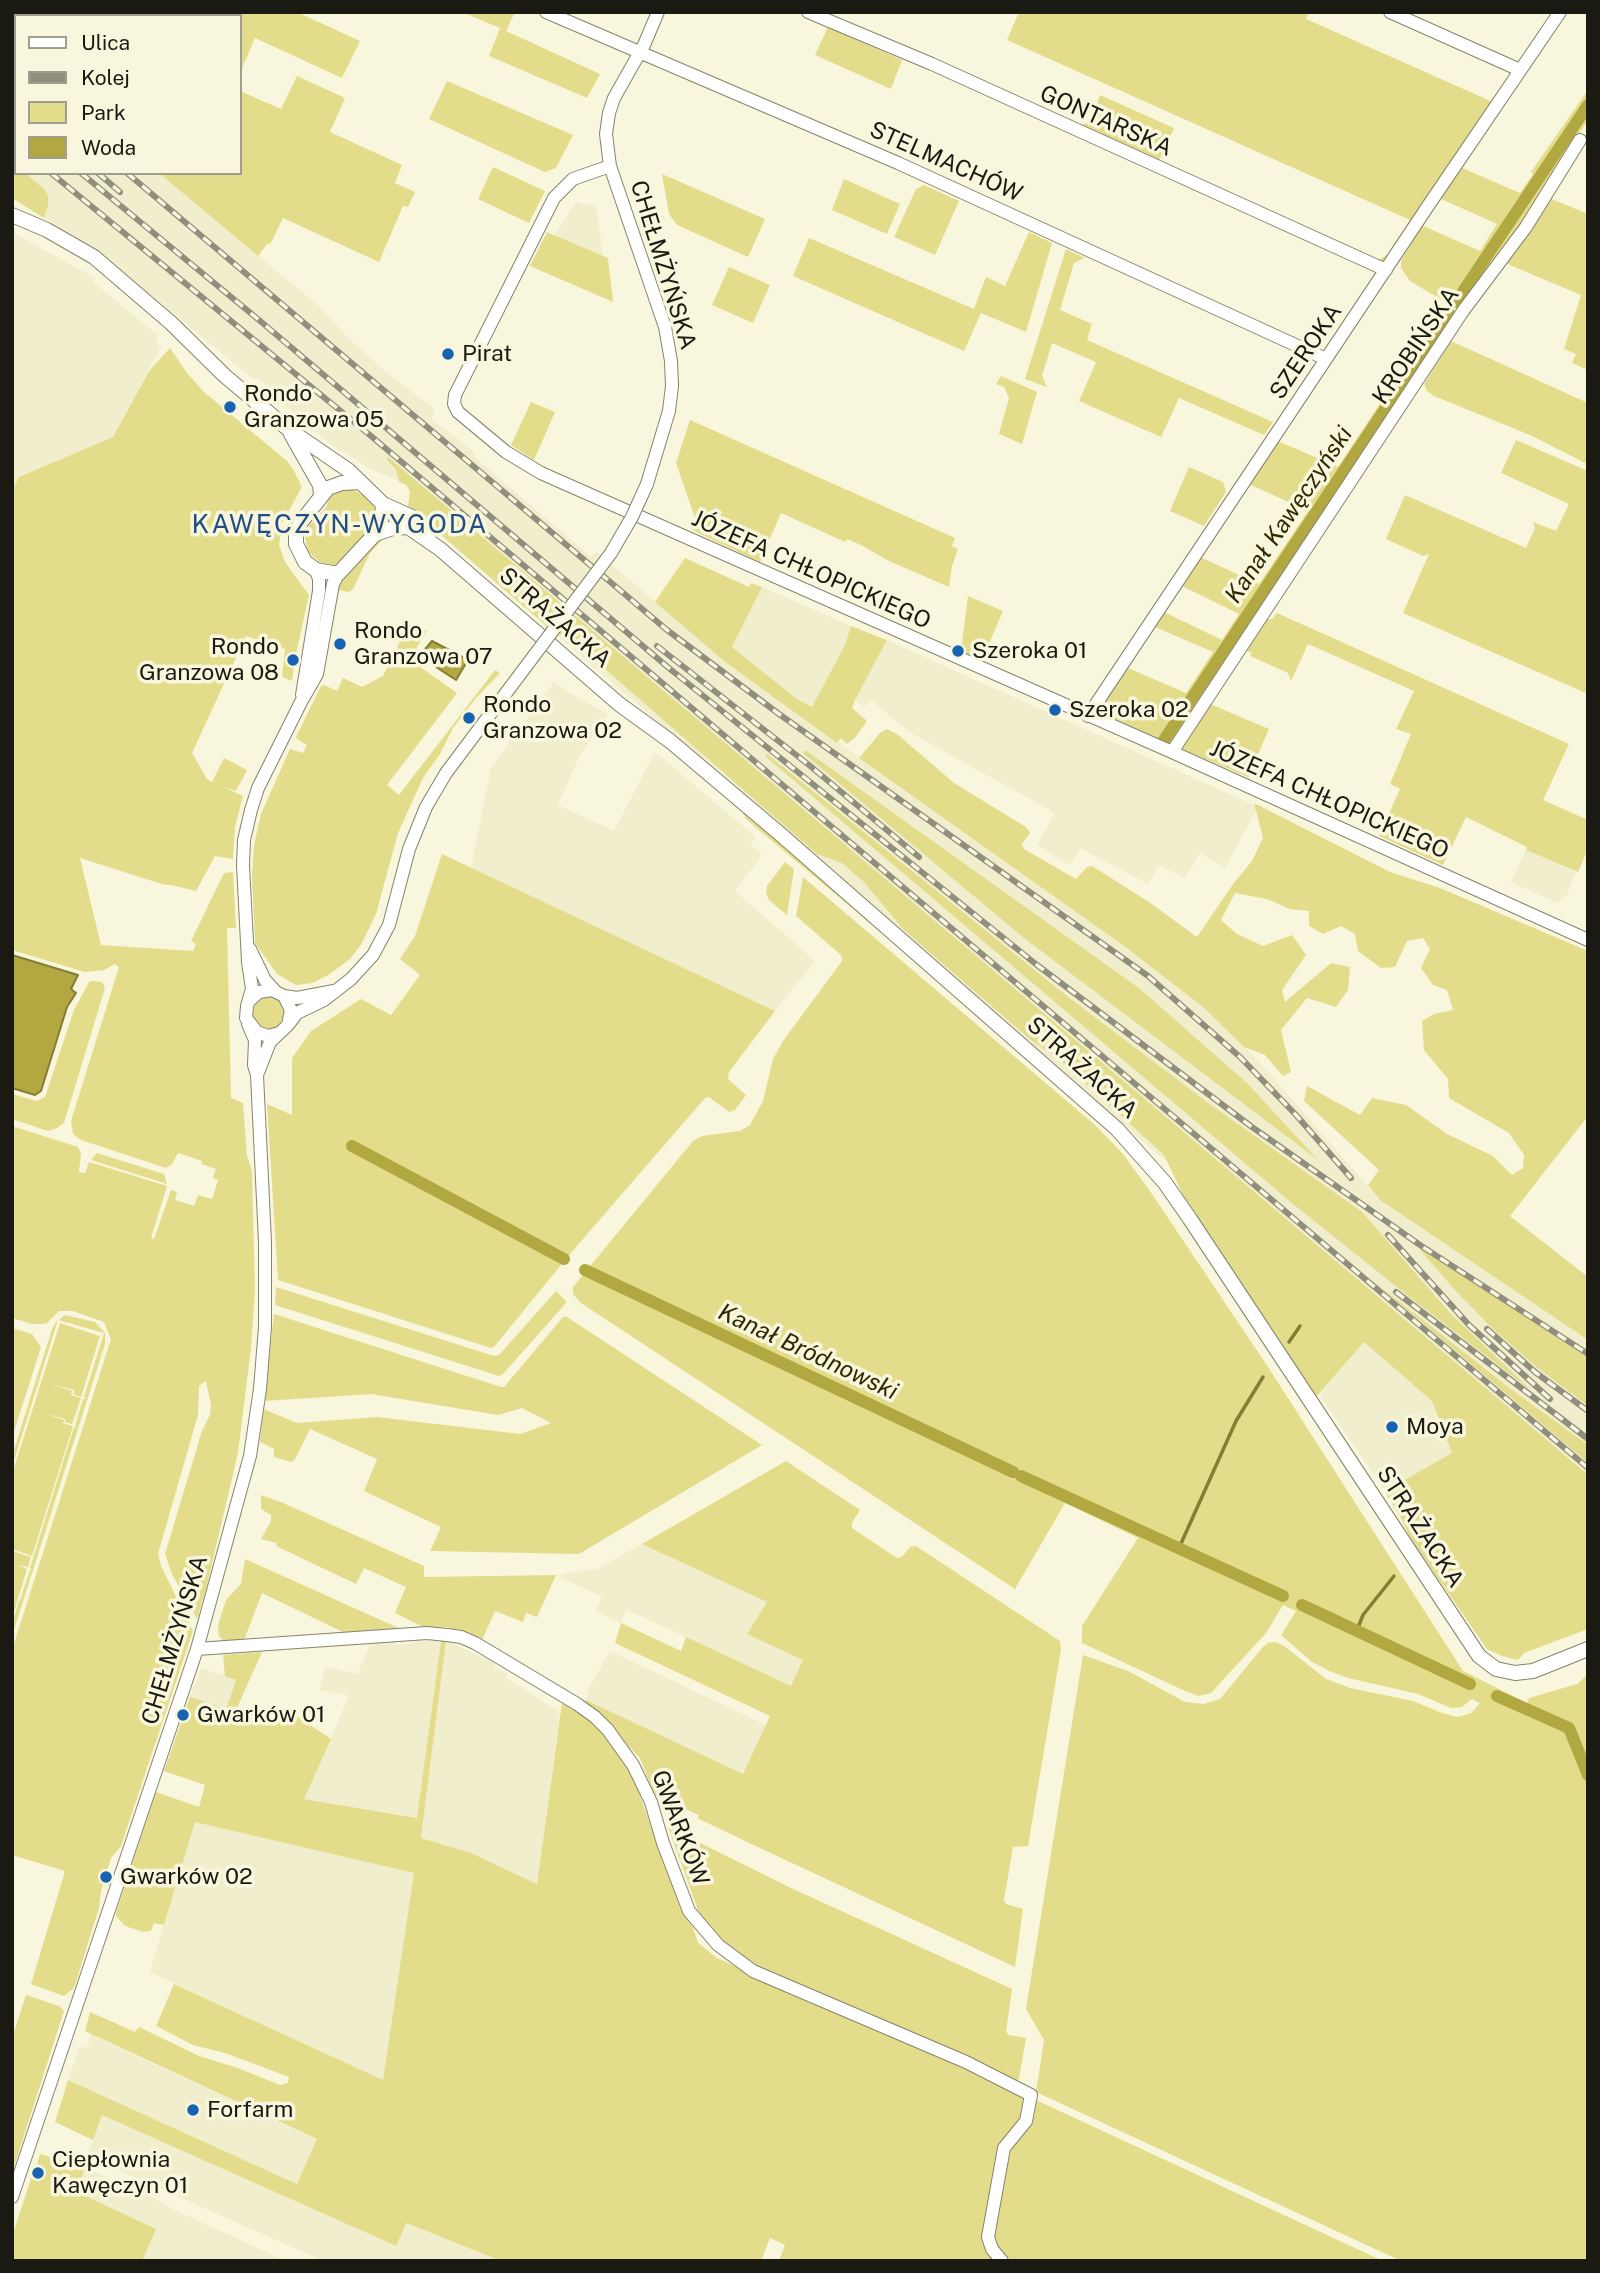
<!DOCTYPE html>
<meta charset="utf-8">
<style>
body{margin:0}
#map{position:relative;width:1600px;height:2273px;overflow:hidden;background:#f8f6dd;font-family:"Public Sans",sans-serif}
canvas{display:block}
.frame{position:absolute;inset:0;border:14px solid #1b1a12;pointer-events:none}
.legend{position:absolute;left:14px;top:14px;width:228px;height:161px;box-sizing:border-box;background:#f8f6dd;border:2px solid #a09e8c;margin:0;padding:9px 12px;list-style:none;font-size:21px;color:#1b1a12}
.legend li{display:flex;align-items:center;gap:14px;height:35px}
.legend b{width:35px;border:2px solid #a09e8c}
</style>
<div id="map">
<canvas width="1600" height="2273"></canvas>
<div class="frame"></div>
<ul class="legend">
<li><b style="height:9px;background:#fff"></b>Ulica</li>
<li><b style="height:9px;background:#908f7e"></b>Kolej</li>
<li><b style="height:19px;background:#e3dd8b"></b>Park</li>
<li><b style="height:19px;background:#b2a842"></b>Woda</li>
</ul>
</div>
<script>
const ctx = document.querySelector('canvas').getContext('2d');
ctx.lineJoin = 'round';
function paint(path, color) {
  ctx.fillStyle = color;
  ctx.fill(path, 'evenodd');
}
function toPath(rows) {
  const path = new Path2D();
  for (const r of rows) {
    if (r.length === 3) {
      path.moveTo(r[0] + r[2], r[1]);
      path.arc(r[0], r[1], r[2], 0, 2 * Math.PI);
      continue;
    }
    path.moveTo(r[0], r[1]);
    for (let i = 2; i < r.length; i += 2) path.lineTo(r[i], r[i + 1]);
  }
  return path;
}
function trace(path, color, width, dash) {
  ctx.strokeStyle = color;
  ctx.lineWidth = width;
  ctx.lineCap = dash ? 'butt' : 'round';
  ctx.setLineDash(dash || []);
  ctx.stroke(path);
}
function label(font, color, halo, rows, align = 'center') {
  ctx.font = font + ' "Public Sans",sans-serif';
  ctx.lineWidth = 7;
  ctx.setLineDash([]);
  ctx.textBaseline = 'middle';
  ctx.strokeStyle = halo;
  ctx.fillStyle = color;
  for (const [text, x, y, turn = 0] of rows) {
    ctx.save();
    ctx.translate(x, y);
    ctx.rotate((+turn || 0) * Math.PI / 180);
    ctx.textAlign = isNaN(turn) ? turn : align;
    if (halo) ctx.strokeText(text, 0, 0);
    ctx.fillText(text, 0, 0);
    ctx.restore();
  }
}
const built = toPath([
 [12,50,16,53,16,173,159,173,320,307,350,340,392,377,435,409,432,420,469,447,478,460,591,557,596,551,725,662,1124,946,1203,1007,1257,1059,1380,1200,1588,1340,1588,1529,823,863,447,541,432,525,416,495,401,477,398,480,371,470,345,452,339,451,278,400,279,396,258,378,253,379,94,248,12,198],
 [576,202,596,206,603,256,555,235],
 [12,232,95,278,93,282,158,335,156,342,161,346,113,437,19,477,12,492],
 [762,587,851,626,846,645,813,708,797,699,732,647],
 [887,640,1258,807,1225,868,1200,853,1185,878,1159,865,1148,884,1080,848,1070,865,1037,845,1055,813,909,732,871,700,864,707,855,700],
 [554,682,566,691,608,714,579,757,558,805,614,831,655,752,756,837,750,844,762,855,735,891,815,961,775,1011,471,868,491,768],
 [1526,850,1576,872,1566,896,1558,903,1511,882],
 [1364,1341,1432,1401,1452,1453,1385,1491,1319,1395],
 [642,1544,767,1602,804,1660,791,1687,626,1609,621,1623,595,1611,602,1597,556,1575,597,1569],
 [395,1641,395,1645,411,1644,414,1641,441,1641,418,1818,304,1799,349,1696,320,1690,325,1667,358,1674,370,1643],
 [446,1641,494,1662,495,1668,507,1674,506,1678,560,1712,537,1884,471,1853,421,1838],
 [610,1651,766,1725,743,1775,586,1700,588,1690],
 [201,1668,236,1680,226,1710,190,1697],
 [195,1821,415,1873,383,2081,150,1972],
 [91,2033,117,2047,372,2165,297,2184,68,2080,79,2048,87,2047],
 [102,2115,395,2246,405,2223,501,2261,323,2261,87,2156],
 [85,2167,166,2204,166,2206,286,2261,142,2261,156,2229,77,2192]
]);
const green = toPath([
 [12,12,297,12,360,41,342,78,255,38,240,73,240,16,16,16,16,53,12,50],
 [462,12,515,12,506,31,600,74,587,98,489,56,500,28],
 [1019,12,1309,12,1306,19,1495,103,1384,261,1381,261,1378,260,1387,255,1410,220,1007,40],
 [828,27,902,60,891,89,815,55],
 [297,76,345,98,330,132,402,165,395,183,415,192,408,207,403,206,379,262,283,218,270,245,268,243,258,256,159,173,240,173,240,91,281,109],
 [447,81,573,135,556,168,545,172,429,119],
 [1588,90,1588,120,1518,228,1462,309,1452,306,1410,281,1401,268,1401,261,1421,225,1480,251,1497,224,1439,198,1460,167,1520,193,1533,174,1531,172],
 [1100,95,1174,128,1159,161,1081,126,1091,120],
 [12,163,16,166,16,173,25,173,44,189,48,196,48,205,44,218,12,198],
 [493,167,545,191,529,223,478,199],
 [662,174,765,219,748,257,677,225,669,214],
 [844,179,900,204,887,234,832,210],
 [924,185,959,201,935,255,894,237,916,189],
 [1549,198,1588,214,1588,370,1572,363,1576,354,1564,349,1581,295,1505,263],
 [547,232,608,258,613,302,530,266],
 [1029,232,1052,243,1026,332,981,313,964,351,793,276,809,238,974,309,986,277,1005,286],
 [1066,249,1085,258,1074,263,1060,310,1092,324,1087,340,1273,422,1264,435,1179,398,1161,437,1079,401,1096,362,1052,343,1042,376,1047,387,1025,379],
 [729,267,770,285,753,323,712,305],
 [1444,307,1453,313,1453,317,1172,745,1106,715,1100,708,1128,668,1186,693,1213,652,1155,627,1164,612,1222,640,1239,614,1182,586,1200,557,1259,584,1308,511,1249,484,1278,441,1338,467],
 [1451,341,1588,403,1588,456,1585,463,1530,435,1434,396,1427,391,1424,384],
 [170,348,187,373,204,392,287,461,294,471,302,487,282,523,279,545,285,562,309,595,296,654,293,655,291,664,294,667,292,681,282,677,285,649,246,636,192,753,207,779,212,782,224,758,247,770,236,791,222,786,243,796,235,827,233,859,215,856,196,891,171,885,165,885,80,858,101,945,193,951,196,944,191,941,224,873,233,872,236,928,227,928,231,1098,243,1103,247,1156,252,1171,255,1291,251,1348,238,1453,206,1589,197,1619,172,1574,165,1554,202,1431,210,1415,211,1405,206,1381,199,1386,198,1415,158,1554,161,1566,193,1631,121,1846,111,1858,101,1891,99,1908,74,1988,64,1996,31,1984,65,1871,12,1855,12,1650,111,1339,104,1322,73,1311,59,1311,47,1323,43,1324,32,1324,12,1318,12,1126,78,1147,81,1153,79,1172,85,1173,89,1162,167,1186,151,1238,154,1239,171,1190,177,1192,175,1200,194,1206,198,1195,212,1199,218,1180,213,1178,216,1169,201,1164,202,1161,178,1153,172,1164,166,1168,81,1140,73,1134,71,1121,119,967,115,964,104,970,85,972,12,950,12,492,19,477,113,437,149,371],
 [1001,376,1037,392,1022,444,999,434,1009,398,1004,387,996,384],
 [531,402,555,412,534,460,511,445],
 [690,420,955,538,952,546,958,549,952,566,949,587,889,561,861,545,847,539,845,542,781,513,760,562,692,530,695,518,676,463],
 [1516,440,1588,471,1588,694,1403,613,1429,554,1423,556,1386,539,1405,495,1526,548,1535,528,1533,522,1556,531,1569,504,1501,473],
 [388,457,1588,1475,1588,1629,1524,1653,1518,1660,1502,1656,1487,1649,1410,1538,1402,1520,1386,1494,1385,1491,1452,1453,1432,1401,1364,1342,1316,1397,1183,1195,1164,1155,1058,1058,1032,1041,904,930,863,881,842,863,817,854,573,641,551,630,408,506,410,491,406,485,399,482,396,469,386,459],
 [1189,467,1223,482,1226,492,1204,526,1170,511],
 [352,489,368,498,378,513,371,529,335,567,323,565,307,551,305,533,309,526,327,506,329,493],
 [386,536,370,553,353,589,349,592,338,590,343,578,382,537],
 [685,558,749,587,751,583,762,587,732,647,797,699,812,707,845,645,851,626,887,640,855,700,852,708,867,721,855,738,847,744,841,738,837,743,725,662,655,602],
 [968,596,1003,611,982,660,961,651],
 [1277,613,1569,744,1543,800,1588,820,1588,849,1578,872,1526,850,1527,847,1466,817,1443,865,1379,836,1400,789,1390,784,1411,734,1396,729,1414,691,1308,644,1291,681,1288,673,1250,656,1252,653,1247,651,1267,619,1272,619],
 [409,623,427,631,412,655,416,664,457,693,387,785,399,795,495,670,500,673,476,698,453,728,440,754,423,778,398,833,376,914,362,943,350,959,330,974,312,983,296,985,277,974,255,943,252,876,254,845,261,814,290,749,303,753,307,745,297,739,296,737,321,686,324,685,337,691,343,678,362,687,383,676],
 [1210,704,1269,729,1248,777,1182,749],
 [887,729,897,734,954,783,1026,827,1030,833,1022,844,1024,849,1076,879,1087,867,1092,866,1149,902,1197,937,1233,884,1252,861,1263,838,1254,803,1390,872,1440,888,1588,951,1588,1116,1510,1216,1588,1277,1588,1340,1380,1200,1368,1185,1379,1170,1304,1101,1307,1086,1360,1115,1372,1098,1406,1105,1447,1134,1493,1156,1512,1175,1523,1168,1524,1155,1509,1133,1449,1098,1448,1079,1424,1050,1422,1021,1434,1014,1453,1010,1447,990,1433,985,1421,968,1430,949,1423,938,1407,941,1395,967,1381,968,1358,951,1355,934,1341,926,1323,934,1309,926,1309,911,1290,909,1267,899,1235,893,1221,920,1237,934,1263,946,1292,935,1306,955,1282,990,1285,1002,1331,963,1350,967,1348,990,1336,1007,1307,998,1281,1030,1291,1072,1283,1076,1265,1055,1244,1047,1203,1007,1124,946,859,758,880,733],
 [805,750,1139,988,1248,1084,1318,1160,1024,938,803,753],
 [767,754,1068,997,1211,1105,1362,1212,1450,1313,1532,1391,1412,1299,1293,1204,765,756],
 [741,810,796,857,947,988,746,819],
 [442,854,775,1011,729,1072,728,1079,746,1095,735,1110,729,1112,709,1097,705,1098,570,1254,494,1347,491,1348,278,1280,267,1104,292,1115,292,1058,311,1031,361,999,391,1015,420,975,400,959,415,936],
 [785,862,794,869,787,915,769,900,766,893,767,886],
 [803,877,1095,1125,1123,1154,1152,1194,1268,1367,1463,1671,1527,1703,1529,1698,1577,1684,1588,1674,1588,2261,1401,2261,1036,2092,1044,2040,1026,2009,1083,1655,1128,1671,1185,1702,1204,1704,1220,1699,1263,1647,1268,1643,1276,1642,1284,1646,1326,1679,1350,1688,1413,1701,1442,1713,1458,1717,1471,1713,1480,1703,1472,1699,1462,1707,1451,1708,1418,1694,1348,1678,1329,1671,1312,1662,1281,1635,1296,1611,1283,1605,1266,1633,1211,1693,1198,1696,1185,1691,1082,1643,1082,1626,1138,1538,1065,1503,1015,1589,581,1303,573,1294,573,1287,693,1141,702,1136,740,1131,750,1125,763,1101,773,1059,783,1041,842,961,841,955,796,916],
 [93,981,102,982,105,988,64,1123,57,1128,48,1131,12,1119,12,1094,37,1101,45,1097,74,1010,89,982],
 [269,1013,16],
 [97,1153,164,1174,167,1184,91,1160],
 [1421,1248,1588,1358,1588,1406,1534,1365,1493,1329,1455,1290,1420,1250],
 [1373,1281,1512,1390,1588,1445,1588,1463],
 [276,1287,494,1356,499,1355,556,1291,567,1302,503,1374,499,1376,275,1305],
 [274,1314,501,1387,504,1387,563,1317,567,1317,762,1445,579,1554,430,1551,441,1527,364,1491,377,1459,310,1429,295,1459,292,1462,274,1457,274,1449,260,1442,263,1409,297,1423,377,1417,520,1434,551,1423,522,1408,498,1415,371,1394,264,1401],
 [65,1315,95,1322,105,1333,105,1344,12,1636,12,1623,20,1598,23,1598,21,1597,30,1570,32,1569,30,1568,74,1427,77,1428,75,1426,83,1399,86,1399,84,1397,104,1333,58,1320,12,1467,12,1456,52,1329,56,1322],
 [60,1323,100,1336,81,1397,73,1394,74,1390,51,1384,72,1391,71,1395,81,1398,72,1424,65,1422,65,1419,43,1413,64,1420,63,1423,73,1426,32,1556,12,1549,12,1474],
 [12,1328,32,1334,41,1347,12,1438],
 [786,1461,860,1510,852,1523,852,1528,897,1558,902,1557,910,1547,916,1546,1060,1641,1061,1650,1028,1846,1013,1847,1004,1900,1006,1904,1023,1909,1015,1967,762,1849,697,1818,699,1815,655,1796,640,1758,586,1704,586,1700,743,1774,770,1716,615,1643,621,1623,681,1651,686,1637,791,1686,803,1660,747,1634,767,1602,642,1544],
 [261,1495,283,1503,424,1566,424,1577,556,1575,537,1617,526,1613,523,1622,495,1611,481,1642,448,1627,425,1628,395,1613,406,1587,364,1568,356,1584,276,1546,277,1543,261,1539,271,1521,271,1515,261,1509],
 [12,1551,31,1557,28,1567,18,1565,27,1569,14,1612,12,1568,18,1569,12,1567],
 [245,1559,403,1630,347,1634,262,1593,244,1640,224,1641,219,1636,218,1625,226,1600,241,1584],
 [441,1641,446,1641,421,1838,471,1853,537,1884,562,1703,586,1718,607,1738,631,1771,681,1910,693,1927,698,1943,717,1958,1036,2100,1383,2261,779,2261,785,2245,770,2238,761,2261,501,2261,406,2223,396,2246,102,2115,93,2140,55,2122,68,2080,297,2184,317,2139,85,2031,90,2012,135,2032,139,2027,199,2056,238,2068,280,2085,288,2083,289,2077,225,2053,193,2045,156,2026,174,1984,383,2080,414,1873,195,1822,164,1925,154,1923,151,1931,143,1932,125,1926,116,1916,116,1912,156,1792,199,1807,205,1785,164,1771,190,1697,226,1709,236,1680,225,1676,223,1655,262,1652,237,1708,275,1726,289,1711,331,1739,304,1799,417,1818],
 [668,1827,791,1888,1012,1989,1006,2032,1009,2035,1026,2038,1018,2084,749,1964,703,1924],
 [26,1995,59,2006,64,2011,12,2173,12,2038],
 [40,2154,85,2167,77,2192,156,2229,142,2261,12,2261,12,2237,31,2178,37,2180,42,2167,37,2164]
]);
const water = toPath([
 [432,641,468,660,456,680,422,658,421,654,432,641],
 [12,955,78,975,71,989,76,993,67,1007,41,1091,35,1095,12,1088,12,955]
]);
const stream = toPath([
 [1289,1342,1300,1326],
 [1179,1548,1236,1421,1263,1377],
 [1357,1630,1363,1615,1394,1576]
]);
const canal = toPath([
 [1456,302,1588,105],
 [1164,740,1449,313],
 [352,1146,564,1259],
 [585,1270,1013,1472],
 [1021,1476,1283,1596],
 [1302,1605,1470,1684],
 [1497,1696,1569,1728,1588,1775]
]);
const minor = toPath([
 [546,12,898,163,1326,359],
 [808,12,932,64,1386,270],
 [1390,12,1520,70],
 [610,166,573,179,554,198,455,395,454,404,458,412,506,452,541,473,1172,752,1588,940],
 [647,484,669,411,672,386,671,361,665,327,610,166,606,134,609,113,614,98,644,45,658,12],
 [302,695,319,591,319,579,316,570],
 [1088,716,1430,203,1560,12],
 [1172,752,1463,311,1526,227,1580,140],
 [250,949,265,980,275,991],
 [284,996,297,998,334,991],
 [249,1001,259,992,272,990,284,996,291,1010,288,1025,270,1042,257,1075],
 [288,1025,297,1013,324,1000,351,979,373,955,389,925,409,849,426,807,446,773,518,677],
 [279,1033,268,1036,257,1032,246,1018,247,1006,252,989,248,962,243,865,244,840,251,810,258,788,301,702,317,674,333,584,338,574],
 [197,1649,427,1633,447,1635,461,1637,475,1643,577,1704,595,1717,608,1730,633,1765,651,1802,663,1843,689,1911,718,1945,753,1971,966,2062,1031,2095,1026,2121,1004,2148,988,2237,992,2249,1002,2261],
 [12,2197,197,1649,250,1456,260,1389,265,1327,265,1242,257,1075,254,1065,255,1040,248,1024]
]);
const major = toPath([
 [12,215,47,230,94,257,171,323,225,376,288,429,348,470,383,504,414,518,429,535],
 [291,434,320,485,321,495],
 [360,482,342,483,328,488,301,522,296,533,296,544,305,562,316,570,338,574,375,534,382,517,383,504],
 [375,534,393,528,408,527,440,549,619,704,670,741,779,833,1117,1129,1165,1183,1190,1219,1479,1656,1496,1669,1515,1673,1533,1671,1588,1649]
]);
const rail = toPath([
 [12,87,16,90],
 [12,100,16,103],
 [12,117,16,119],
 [12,141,16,144],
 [51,173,371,436,1588,1468],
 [81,173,259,320,670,669,1037,965,1252,1127,1420,1245,1588,1354],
 [98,173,120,192],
 [127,173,667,630,779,714,1148,976,1240,1057,1296,1115,1351,1178],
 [657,646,809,765,919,857],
 [1388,1235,1469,1325,1550,1399],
 [1396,1292,1588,1439],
 [1487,1329,1535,1372,1588,1411]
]);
const minorBridge = toPath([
 [518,677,611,553,632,517,647,484]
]);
const markers = [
 [448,354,7,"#1862b2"],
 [230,407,7,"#1862b2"],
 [340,644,7,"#1862b2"],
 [958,651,7,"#1862b2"],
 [293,660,7,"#1862b2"],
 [1055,710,7,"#1862b2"],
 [469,718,7,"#1862b2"],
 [1392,1427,7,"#1862b2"],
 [183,1715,7,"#1862b2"],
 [106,1877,7,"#1862b2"],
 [193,2110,7,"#1862b2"],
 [38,2173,7,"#1862b2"]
];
const streetNames = [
 ["GONTARSKA",1106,121,24],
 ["STELMACHÓW",946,162,24],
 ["CHEŁMŻYŃSKA",663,265,73],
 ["KROBIŃSKA",1416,346,-56],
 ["SZEROKA",1306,352,-56],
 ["JÓZEFA CHŁOPICKIEGO",811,570,24],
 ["STRAŻACKA",555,618,41],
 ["JÓZEFA CHŁOPICKIEGO",1329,800,24],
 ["STRAŻACKA",1082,1068,42],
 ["STRAŻACKA",1420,1527,57],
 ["CHEŁMŻYŃSKA",175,1640,-73],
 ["GWARKÓW",680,1828,69]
];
const poiNames = [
 ["Pirat",462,354],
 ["Rondo",244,394],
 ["Granzowa 05",244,420],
 ["Rondo",354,631],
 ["Granzowa 07",354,657],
 ["Rondo",279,647,"right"],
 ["Granzowa 08",279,673,"right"],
 ["Szeroka 01",972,651],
 ["Rondo",483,705],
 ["Granzowa 02",483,731],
 ["Szeroka 02",1069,710],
 ["Moya",1406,1427],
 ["Gwarków 01",197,1715],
 ["Gwarków 02",120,1877],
 ["Forfarm",207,2110],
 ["Ciepłownia",52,2160],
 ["Kawęczyn 01",52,2186]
];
const waterNames = [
 ["Kanał Kawęczyński",1289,515,-56],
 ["Kanał Bródnowski",808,1352,25]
];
const quarterNames = [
 ["KAWĘCZYN-WYGODA",340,525]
];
paint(built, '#f0eecd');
paint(green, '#e3dd8b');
paint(water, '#b2a842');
trace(water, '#857d34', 2);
trace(stream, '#857d34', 3.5);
trace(canal, '#b2a842', 12);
trace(minor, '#85836c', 14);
trace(major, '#85836c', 16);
trace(minor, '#fff', 12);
trace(major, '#fff', 14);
trace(rail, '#908f7e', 6);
trace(rail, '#f8f6dd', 3.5, [10]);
trace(minorBridge, '#85836c', 14, []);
trace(minorBridge, '#fff', 12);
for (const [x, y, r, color] of markers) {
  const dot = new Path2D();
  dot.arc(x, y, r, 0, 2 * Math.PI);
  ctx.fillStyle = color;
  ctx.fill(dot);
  trace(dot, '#f8f6dd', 2.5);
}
label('23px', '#1b1a12', '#f8f6dd', streetNames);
label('23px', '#1b1a12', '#f8f6dd', poiNames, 'left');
label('italic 24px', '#2e2a00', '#f8f6dd', waterNames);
ctx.letterSpacing = '2px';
label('26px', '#224e82', '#f8f6dd', quarterNames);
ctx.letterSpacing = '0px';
</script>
